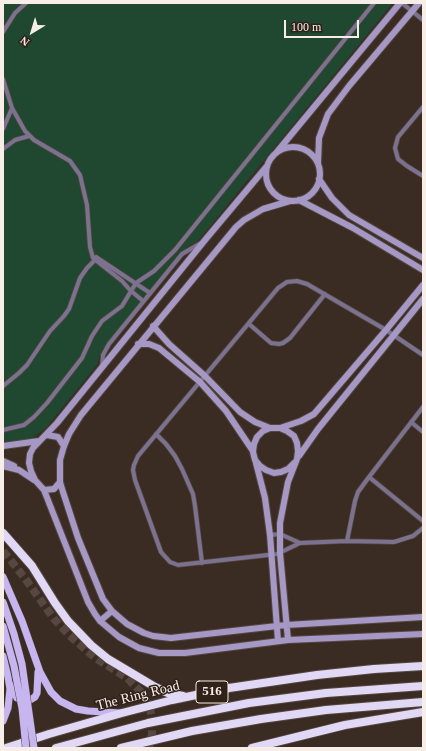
<!DOCTYPE html>
<style>
body{margin:0}
#map{position:relative;width:426px;height:751px;overflow:hidden;background:#3a2b23;font-family:Georgia,serif}
canvas{display:block}
.frame{position:absolute;inset:0;border:4px solid #f8eee8;pointer-events:none}
.north{position:absolute;left:12px;top:12px;width:40px;height:40px;-webkit-text-stroke:3px #302119;paint-order:stroke;rotate:218deg;font-size:11px;font-weight:700;line-height:16px;text-align:center;color:#f8eee8}
.north::after{content:'';display:block;margin:auto;width:14px;height:18px;background:#f8eee8;clip-path:polygon(50% 0,100% 100%,50% 72%,0 100%)}
.scale{position:absolute;left:284px;top:20px;width:75px;height:18px;box-sizing:border-box;border:2px solid #f8eee8;border-top:0;padding-left:5px;font-size:12px;line-height:14px;white-space:nowrap;color:#f8eee8;-webkit-text-stroke:3px #302119;paint-order:stroke}
</style>
<div id="map">
<canvas width="426" height="751"></canvas>
<div class="frame"></div>
<div class="north">N</div>
<div class="scale">100 m</div>
</div>
<script>
const ctx = document.querySelector('canvas').getContext('2d');
ctx.lineJoin = 'round';
function paint(path, color) {
  ctx.fillStyle = color;
  ctx.fill(path, 'evenodd');
}
function toPath(rows) {
  const path = new Path2D();
  for (const r of rows) {
    if (r.length === 3) {
      path.moveTo(r[0] + r[2], r[1]);
      path.arc(r[0], r[1], r[2], 0, 2 * Math.PI);
      continue;
    }
    path.moveTo(r[0], r[1]);
    for (let i = 2; i < r.length; i += 2) path.lineTo(r[i], r[i + 1]);
  }
  return path;
}
function trace(path, color, width, dash) {
  ctx.strokeStyle = color;
  ctx.lineWidth = width;
  ctx.lineCap = dash ? 'butt' : 'round';
  ctx.setLineDash(dash || []);
  ctx.stroke(path);
}
function label(font, color, halo, rows, align = 'center') {
  ctx.font = font + ' Georgia,serif';
  ctx.lineWidth = 3;
  ctx.setLineDash([]);
  ctx.textBaseline = 'middle';
  ctx.strokeStyle = halo;
  ctx.fillStyle = color;
  for (const [text, x, y, turn = 0] of rows) {
    ctx.save();
    ctx.translate(x, y);
    ctx.rotate((+turn || 0) * Math.PI / 180);
    ctx.textAlign = isNaN(turn) ? turn : align;
    if (halo) ctx.strokeText(text, 0, 0);
    ctx.fillText(text, 0, 0);
    ctx.restore();
  }
}
const green = toPath([
 [3,3,393,3,198,241,188,247,100,355,97,365,46,428,31,439,3,442]
]);
const highwayTunnel = toPath([
 [3,551,24,577,54,619,69,635,94,657,127,678,141,692,150,708,152,721,152,734,149,748]
]);
const street = toPath([
 [402,3,423,20],
 [3,32,15,13,26,3],
 [3,79,12,108,25,131,34,140,70,161,80,175,87,205,90,247,93,258,122,281,130,290,143,301],
 [423,107,398,137,395,148,398,159,407,166,423,176],
 [3,129,12,108],
 [3,149,15,140,29,136],
 [96,257,150,293],
 [249,324,271,343,279,344,283,343,290,338,325,294],
 [423,355,386,330,307,284,297,281,287,282,278,288,138,456,134,465,133,470,135,480,161,552,170,562,178,565,277,554,300,543,347,541,394,542,413,536,423,528],
 [102,367,103,355,109,344,182,254,201,243],
 [3,386,19,373,27,365,50,331,64,316,69,309,80,278,87,268,97,258],
 [411,422,423,432],
 [3,430,24,425,34,417,47,403,82,358,92,336,102,321,122,306,136,283,154,271,175,250,374,3],
 [156,434,166,444,175,456,182,469,193,494,195,506,202,563],
 [369,477,423,521],
 [270,535,280,534,300,543],
 [347,541,355,501,358,492,369,477,423,407]
]);
const secondary = toPath([
 [293,174,27],
 [276,153,400,3],
 [318,163,319,138,328,114,349,86,419,3],
 [267,166,205,240,57,423,33,448,30,454,29,463,31,471,35,480,44,490,88,602,95,614,100,621,119,637,139,648,159,653,185,653,288,640,423,634],
 [319,179,332,198,349,215,423,258],
 [299,200,353,228,423,270],
 [290,201,263,209,244,220,236,227,81,415,69,434,64,446,60,460,60,482,63,492,78,538,103,599,112,611,127,624,144,633,153,636,171,638,286,625,423,617],
 [153,326,169,344,205,376,240,412,255,422,270,428],
 [138,344,149,344,159,348,200,382,226,411,253,451],
 [280,428,301,421,314,414,386,330,423,285],
 [47,435,58,437,64,446],
 [3,446,39,441],
 [299,456,318,429,423,299],
 [3,461,14,466],
 [256,463,265,498,270,535,278,641],
 [3,466,19,470,34,480],
 [44,490,54,489,60,482],
 [100,621,112,611],
 [288,640,280,553,280,523,288,482,297,459,298,451,297,443,294,436,287,431,280,428,270,428,263,431,257,437,254,444,253,452,255,460,260,466,266,470,274,473,281,472,288,469,294,463]
]);
const primary = toPath([
 [3,577,22,621,40,672,51,692,60,701,76,709,88,711,120,713],
 [3,656,8,677,10,689,8,708,3,721],
 [9,683,17,698,22,700,30,700,35,697,37,693,38,672]
]);
const highway = toPath([
 [3,533,32,566,55,603,68,621,91,645,108,659,155,687,168,693,183,696],
 [6,748,49,734,122,713,172,700,229,688,317,675,374,669,423,666],
 [56,748,148,723,249,703,326,693,423,686],
 [121,748,192,731,261,719,326,710,423,702],
 [252,748,345,725,423,712]
]);
const primaryBridge = toPath([
 [3,602,14,634,22,664,34,748],
 [3,626,14,666,22,708,26,748]
]);
const shields = [
 [212,692,32]
];
const shieldNames = [
 ["516",212,692]
];
const streetNames = [
 ["The Ring Road",138,696,-14]
];
paint(green, '#204831');
trace(highwayTunnel, '#564841', 8, [8, 4]);
trace(street, '#55463f', 5.5);
trace(secondary, '#55463f', 8);
trace(primary, '#55463f', 8);
trace(highway, '#55463f', 10);
trace(street, '#7b728f', 4);
trace(secondary, '#a698c5', 6);
trace(primary, '#c7b5ef', 7);
trace(highway, '#e0d8f4', 8);
trace(primaryBridge, '#55463f', 8, []);
trace(primaryBridge, '#c7b5ef', 7);
for (const [x, y, w] of shields) {
  const box = new Path2D();
  box.roundRect(x - w / 2, y - 11, w, 22, 3);
  ctx.fillStyle = '#302119';
  ctx.fill(box);
  trace(box, '#f8eee8', 1);
}
label('bold 13px', '#f8eee8', null, shieldNames);
label('14px', '#f8eee8', '#302119', streetNames);
</script>
